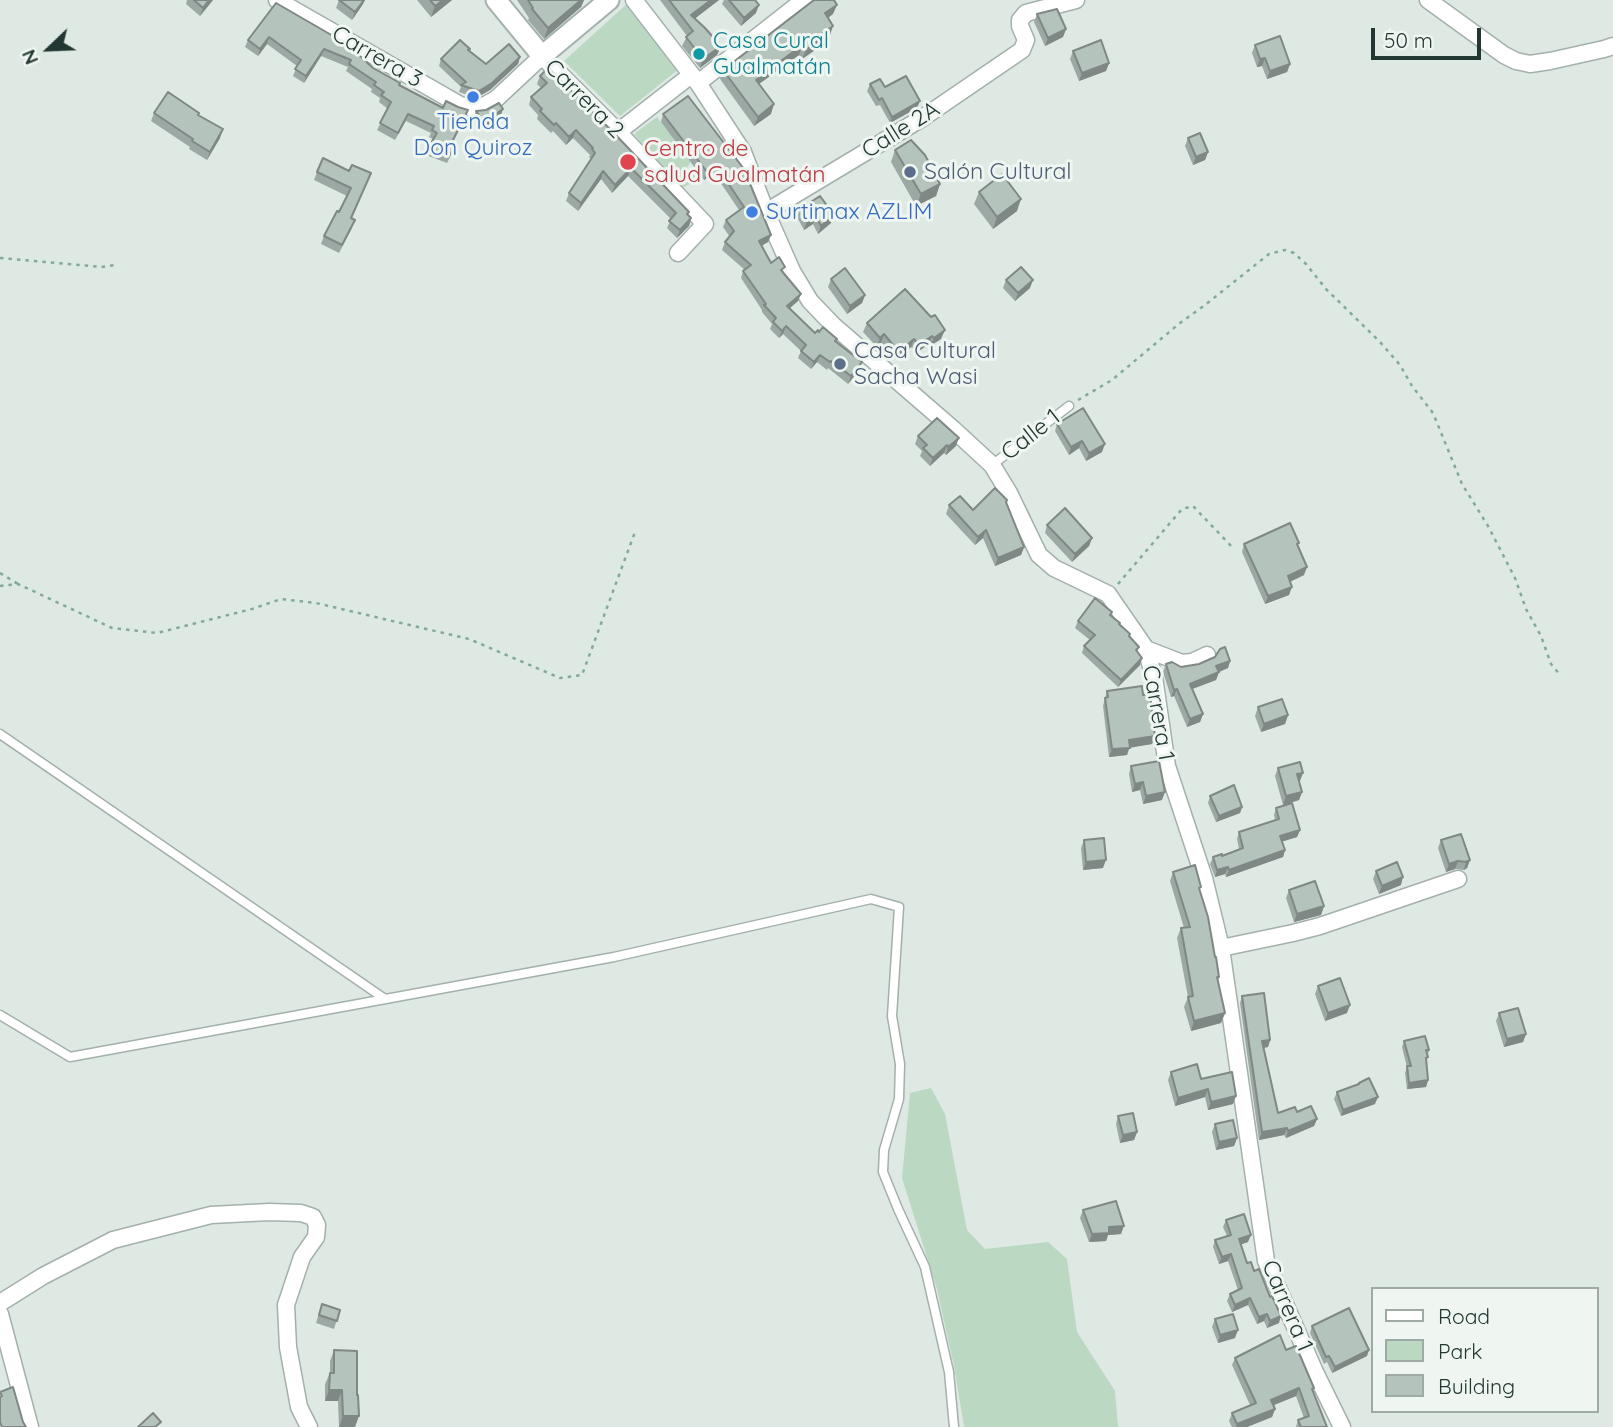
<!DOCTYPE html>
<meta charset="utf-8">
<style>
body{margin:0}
#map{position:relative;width:1613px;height:1427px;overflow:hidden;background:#dfe9e4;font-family:Quicksand,sans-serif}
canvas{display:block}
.legend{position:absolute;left:1371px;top:1287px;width:228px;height:126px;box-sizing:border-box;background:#eff6f2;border:2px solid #9daaa5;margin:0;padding:9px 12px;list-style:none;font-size:21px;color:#223731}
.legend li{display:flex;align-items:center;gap:14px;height:35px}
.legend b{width:35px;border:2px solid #9daaa5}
.north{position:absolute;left:14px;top:14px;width:70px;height:70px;-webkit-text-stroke:5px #eff6f2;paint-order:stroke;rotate:247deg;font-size:19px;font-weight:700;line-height:28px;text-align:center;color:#223731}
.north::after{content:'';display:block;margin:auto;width:24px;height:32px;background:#223731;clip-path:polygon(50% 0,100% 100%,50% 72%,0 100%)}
.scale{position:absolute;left:1371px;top:28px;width:110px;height:32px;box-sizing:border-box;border:4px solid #223731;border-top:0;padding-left:9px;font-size:21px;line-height:24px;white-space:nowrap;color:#223731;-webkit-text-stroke:5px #eff6f2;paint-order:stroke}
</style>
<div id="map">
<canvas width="1613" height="1427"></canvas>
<ul class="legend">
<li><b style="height:9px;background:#fff"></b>Road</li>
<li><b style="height:19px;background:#bad8c2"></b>Park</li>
<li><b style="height:19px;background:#b5c3bd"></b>Building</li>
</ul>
<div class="north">N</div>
<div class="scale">50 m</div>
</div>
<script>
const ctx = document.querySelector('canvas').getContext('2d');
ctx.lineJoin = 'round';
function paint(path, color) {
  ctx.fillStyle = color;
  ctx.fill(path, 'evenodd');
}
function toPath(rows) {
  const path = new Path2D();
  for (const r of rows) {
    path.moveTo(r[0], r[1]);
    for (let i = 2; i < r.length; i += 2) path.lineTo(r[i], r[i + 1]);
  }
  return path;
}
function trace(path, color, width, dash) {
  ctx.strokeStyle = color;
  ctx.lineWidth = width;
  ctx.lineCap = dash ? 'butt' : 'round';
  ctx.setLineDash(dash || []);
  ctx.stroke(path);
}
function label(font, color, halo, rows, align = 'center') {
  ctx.font = font + ' Quicksand,sans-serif';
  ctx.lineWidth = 6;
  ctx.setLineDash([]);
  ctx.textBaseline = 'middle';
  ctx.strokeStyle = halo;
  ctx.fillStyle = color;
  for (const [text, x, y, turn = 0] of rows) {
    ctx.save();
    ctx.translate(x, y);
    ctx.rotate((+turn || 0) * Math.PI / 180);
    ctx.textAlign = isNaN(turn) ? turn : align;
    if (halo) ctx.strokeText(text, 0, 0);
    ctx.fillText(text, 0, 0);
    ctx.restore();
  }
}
const green = toPath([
 [629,2,679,69,620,116,564,61],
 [657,117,691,162,687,167,698,180,682,188,634,134],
 [931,1088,945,1114,967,1230,985,1249,1048,1242,1067,1259,1077,1332,1115,1391,1118,1427,964,1427,954,1366,937,1289,902,1178,910,1093]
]);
const path = toPath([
 [0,258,101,267,116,265],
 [1078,400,1112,380,1180,323,1205,305,1269,254,1285,250,1294,253,1306,264,1326,289,1380,342,1400,365,1412,386,1433,413,1462,484,1488,526,1515,578,1526,609,1541,636,1551,664,1561,676],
 [0,573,18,584],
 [1118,584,1182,509,1193,506,1234,549],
 [0,586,18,584,112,628,157,633,252,609,281,599,316,603,469,639,560,678,582,675,635,532]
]);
const service = toPath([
 [992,465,1069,406],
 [0,734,385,999],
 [0,1015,70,1057,614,957,871,899,899,907,892,1016,900,1064,899,1099,884,1150,883,1172,898,1209,925,1267,949,1372,954,1427]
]);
const minor = toPath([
 [277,0,460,105,478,109,496,99,542,56,618,132,705,224,678,253],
 [634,0,698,83,743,152,766,212,792,271,810,301,834,326,953,429,992,465,1009,493,1039,555,1054,568,1108,594,1146,649,1154,677,1167,766,1204,878,1221,948,1266,1261,1315,1372,1342,1427],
 [1428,0,1504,55,1516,61,1530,64,1550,61,1604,49,1613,46],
 [698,83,804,0],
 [618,132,691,75],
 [766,212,924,117,1022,50,1026,40,1020,26,1020,20,1026,13,1076,0],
 [1146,649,1182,663,1192,662,1207,655],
 [1221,948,1293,933,1320,926,1458,879],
 [0,1303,43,1276,113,1240,211,1215,269,1212,301,1213,313,1217,317,1225,316,1237,302,1257,286,1305,288,1347,299,1407,309,1427],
 [0,1314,30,1427]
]);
const tertiary = toPath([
 [496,0,542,56,609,0]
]);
const wall = toPath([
 [187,0,213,0,200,16,186,4],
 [339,0,363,4,352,20,336,8],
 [417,0,452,0,431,17],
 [517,0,584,0,581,7,544,39,528,20,529,18],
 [660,0,719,0,695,18,721,46,717,55,700,68,682,46,687,36],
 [724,0,755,0,756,13,741,26,722,4],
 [276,3,399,85,443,108,458,107,468,110,452,144,452,153,447,163,426,155,433,139,429,137,431,133,406,121,395,140,377,130,388,109,379,102,380,98,371,92,372,89,346,71,348,67,321,56,304,83,293,76,297,66,267,44,258,56,245,47,248,40],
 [833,14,828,18,830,35,820,42,818,48,802,59,799,55,759,84,771,114,754,126,720,79,723,70],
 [1037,14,1066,29,1063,37,1045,46,1034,22],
 [1255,45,1290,64,1287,72,1267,79,1262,66,1257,67,1252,53],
 [469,51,486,64,520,57,518,64,490,90,476,98,459,92,461,87,439,66,441,59],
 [1073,51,1109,63,1106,71,1079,81,1070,59],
 [540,76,689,212,688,215,691,218,689,226,677,238,667,228,671,219,628,176,612,193,601,179,578,211,566,201,569,193,591,159,589,157,590,155,573,138,566,145,553,131,551,133,537,119,538,115,529,105,531,97,541,88,537,84],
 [870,84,885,87,917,108,890,123,880,105,876,106,867,91],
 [688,96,771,235,768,242,761,246,771,263,783,272,798,301,790,308,815,333,836,341,859,370,848,384,828,368,827,370,817,362,811,369,798,358,801,351,783,334,779,338,770,329,772,324,762,312,762,310,741,278,743,271,745,270,722,250,725,242,730,237,723,227,726,220,739,210,714,173,704,180,661,122,663,114],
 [503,109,500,117,481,130,473,119,476,111],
 [154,113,199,115,220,138,207,160,189,149,190,147,151,121],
 [1188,138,1208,152,1205,160,1193,165,1185,146],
 [895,150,940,184,936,196,916,206,891,162],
 [349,171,371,173,351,218,352,228,339,253,321,244,324,236,339,212,347,196,314,180,317,172],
 [979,192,1017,211,993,229,974,204],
 [800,209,831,223,818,234,813,224,804,230,797,217],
 [831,279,865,295,862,303,847,314,828,287],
 [1006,280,1030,288,1015,301,1003,288],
 [905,289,941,339,930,346,929,344,916,353,911,347,896,360,881,343,877,347,863,332,867,323],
 [1057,424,1102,452,1086,461,1079,448,1069,455,1055,431],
 [918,436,956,446,946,455,944,453,930,466,920,456,922,451,915,444],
 [1006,504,1024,547,1021,555,995,566,983,538,975,545,946,514,949,505,973,510],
 [1047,525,1092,538,1089,546,1072,562,1045,533],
 [1244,544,1298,546,1304,575,1290,582,1289,595,1265,604,1242,552],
 [1111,615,1130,634,1129,637,1139,647,1137,651,1140,665,1118,687,1082,653,1084,646,1090,640,1075,628,1078,621],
 [1230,661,1228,668,1219,672,1216,680,1192,689,1203,714,1200,722,1187,727,1174,696,1171,697,1163,672,1166,664,1181,667],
 [1107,691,1143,695,1155,736,1152,744,1130,747,1127,755,1109,757,1103,706],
 [1258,707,1288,715,1285,724,1261,732,1255,716],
 [1131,766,1162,800,1143,804,1140,790,1132,792,1129,774],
 [1278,768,1300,781,1299,781,1302,792,1299,800,1283,805,1275,776],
 [1210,796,1242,807,1240,813,1216,822,1208,803],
 [1276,808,1300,830,1297,837,1282,841,1285,850,1283,857,1226,877,1225,874,1215,877,1210,864,1213,857,1222,856,1239,849,1237,839,1239,832,1275,820,1274,815],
 [1084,840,1103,868,1083,870,1081,848],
 [1441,840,1470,860,1467,868,1464,870,1455,869,1446,872,1438,848],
 [1376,871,1401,885,1379,894,1373,879],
 [1173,872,1200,891,1219,977,1218,981,1225,1013,1221,1023,1191,1031,1184,1007,1188,997,1177,938,1181,928,1184,928,1170,881],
 [1289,890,1324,906,1321,915,1294,922,1286,898],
 [1318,986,1347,1013,1325,1021,1315,994],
 [1242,996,1270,1040,1268,1047,1264,1048,1278,1113,1297,1112,1317,1119,1314,1126,1286,1138,1284,1135,1259,1140,1240,1003],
 [1499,1013,1526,1034,1523,1042,1504,1047,1496,1021],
 [1404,1041,1429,1050,1426,1062,1428,1080,1426,1087,1407,1089,1405,1073,1407,1067,1402,1047],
 [1171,1072,1201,1079,1233,1104,1208,1110,1205,1097,1175,1106,1168,1080],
 [1359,1083,1375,1104,1341,1116,1334,1099,1337,1092,1358,1085],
 [1118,1116,1137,1132,1134,1140,1120,1143,1116,1124],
 [1215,1124,1237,1138,1234,1146,1216,1150,1212,1132],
 [1083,1210,1121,1234,1108,1235,1106,1241,1089,1242,1080,1218],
 [1226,1220,1248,1242,1241,1244,1247,1263,1254,1271,1279,1323,1267,1328,1264,1321,1257,1324,1248,1305,1232,1312,1227,1301,1230,1294,1238,1290,1228,1261,1219,1264,1213,1247,1215,1240,1227,1236,1223,1227],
 [322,1304,340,1310,334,1329,316,1323],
 [1215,1319,1235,1338,1218,1343,1212,1327],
 [1312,1326,1367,1356,1332,1373,1327,1362,1324,1364,1310,1333],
 [334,1350,357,1395,355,1427,339,1427,338,1401,325,1401,325,1384,330,1373,330,1361],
 [1286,1350,1314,1388,1313,1390,1327,1427,1296,1427,1298,1420,1304,1418,1296,1396,1274,1405,1275,1409,1272,1417,1247,1427,1232,1427,1229,1421,1232,1413,1250,1405,1232,1365,1235,1358]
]);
const shadedWall = toPath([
 [209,0,213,0,200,16,203,8],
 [364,0,365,0,363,4,352,20,355,12],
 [443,0,452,0,431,17,435,6],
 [581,0,584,0,581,7,544,39,548,28],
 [711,0,719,0,688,24,691,15],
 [759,5,756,13,741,26,744,18],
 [837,5,833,14,821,23,825,13],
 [833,26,830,35,820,42,818,48,802,59,806,50,819,36],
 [1066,29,1063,37,1045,46,1048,38],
 [269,37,267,44,258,56,260,49],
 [802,45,799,55,752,89,756,80],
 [721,46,717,55,700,68,703,59],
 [324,49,321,56,304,83,306,76],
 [520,57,518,64,490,90,476,98,479,91],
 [1265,58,1262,66,1257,67,1260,59],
 [1109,63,1106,71,1079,81,1082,73],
 [1290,64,1287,72,1267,79,1270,71],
 [920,101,917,108,890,123,892,117],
 [774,104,771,114,754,126,758,117],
 [503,109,500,117,481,130,484,122],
 [223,129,220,138,207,160,210,152],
 [576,130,573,138,566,145,569,137],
 [1208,152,1205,160,1193,165,1196,157],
 [716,165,714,173,704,180,707,172],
 [631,168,628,176,612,193,615,185],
 [603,171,601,179,578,211,581,203],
 [940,184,936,196,916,206,921,194],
 [1021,199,1017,211,993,229,997,217],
 [834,215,831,223,818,234,821,226],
 [816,216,813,224,804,230,807,222],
 [691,218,689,226,677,238,680,230],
 [771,235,768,242,756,249,759,241],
 [1033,280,1030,288,1015,301,1018,293],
 [801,294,798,301,784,313,787,306],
 [865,295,862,303,847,314,850,306],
 [786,326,783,334,779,338,782,331],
 [945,330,941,339,930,346,934,338],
 [884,334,881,343,877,347,880,338],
 [932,336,929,344,916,353,919,345],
 [914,339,911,347,896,360,899,352],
 [820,355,817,362,811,369,814,362],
 [862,362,859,370,848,384,851,376],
 [959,438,956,446,946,455,948,447],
 [1082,441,1079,448,1069,455,1071,447],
 [1105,444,1102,452,1086,461,1089,453],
 [947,445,944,453,930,466,933,458],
 [986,530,983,538,975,545,978,537],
 [1092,538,1089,546,1072,562,1075,554],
 [1024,547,1021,555,995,566,998,558],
 [1307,567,1304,575,1285,584,1288,576],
 [1292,587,1289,595,1265,604,1268,596],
 [1142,658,1140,665,1118,687,1121,680],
 [1230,661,1228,668,1214,674,1216,666],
 [1219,672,1216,680,1187,691,1190,684],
 [1177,689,1174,696,1171,697,1174,690],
 [1203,714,1200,722,1187,727,1190,719],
 [1288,715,1285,724,1261,732,1264,724],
 [1155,736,1152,744,1129,748,1127,755,1109,757,1112,749,1129,740],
 [1303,773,1300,781,1294,783,1297,774],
 [1143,782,1140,790,1132,792,1135,784],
 [1165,792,1162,800,1143,804,1146,796],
 [1302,792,1299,800,1283,805,1286,796],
 [1242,807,1240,813,1216,822,1219,816],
 [1300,830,1297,837,1278,843,1280,836],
 [1285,850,1283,857,1226,877,1229,870],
 [1106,860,1103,868,1083,870,1086,862],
 [1470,860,1467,868,1464,870,1466,862],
 [1458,861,1455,869,1446,872,1449,864],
 [1228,867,1225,874,1215,877,1217,870],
 [1403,877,1401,885,1379,894,1382,886],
 [1324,906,1321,915,1294,922,1297,914],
 [1350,1005,1347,1013,1325,1021,1328,1013],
 [1225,1013,1221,1023,1191,1031,1194,1021],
 [1526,1034,1523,1042,1504,1047,1507,1039],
 [1270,1040,1268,1047,1260,1048,1262,1041],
 [1428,1080,1426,1087,1407,1089,1409,1083],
 [1208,1089,1205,1097,1175,1106,1178,1098],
 [1236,1096,1233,1104,1208,1110,1211,1102],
 [1378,1097,1375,1104,1341,1116,1343,1110],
 [1317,1119,1314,1126,1286,1138,1288,1131],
 [1287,1128,1284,1135,1259,1140,1262,1132],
 [1137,1132,1134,1140,1120,1143,1123,1135],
 [1237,1138,1234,1146,1216,1150,1219,1142],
 [1124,1226,1121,1234,1108,1235,1106,1241,1089,1242,1092,1234,1109,1227],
 [1251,1235,1248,1242,1237,1246,1239,1239],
 [1231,1254,1228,1261,1219,1264,1222,1257],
 [1250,1298,1248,1305,1232,1312,1235,1305],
 [1267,1314,1264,1321,1257,1324,1259,1317],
 [1281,1316,1279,1323,1267,1328,1270,1321],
 [1238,1330,1235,1338,1218,1343,1220,1335],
 [1369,1350,1367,1356,1332,1373,1335,1367],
 [1299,1388,1296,1396,1269,1407,1271,1400],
 [329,1390,342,1390,338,1401,325,1401],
 [1275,1409,1272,1417,1247,1427,1236,1427,1237,1424],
 [343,1416,359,1416,355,1427,339,1427]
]);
const building = toPath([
 [194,0,209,0,203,8,194,0],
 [339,0,364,0,355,12,339,0],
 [430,0,443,0,435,6,430,0],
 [528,0,581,0,548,28,532,9,533,8,528,0],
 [669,0,711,0,691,15,705,28,721,46,703,59,686,37,693,31,669,0],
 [729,0,755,0,759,5,744,18,729,0],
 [814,0,834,0,837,5,825,13,833,26,819,36,821,38,806,50,802,45,756,80,774,104,758,117,723,70,814,0],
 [276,3,347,44,373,68,400,83,399,85,443,108,446,101,458,107,468,110,451,144,455,146,449,156,428,148,437,133,432,130,434,126,408,114,398,133,380,123,391,102,381,95,384,92,374,85,376,82,349,64,351,60,324,49,306,76,295,69,301,60,269,37,260,49,248,40,276,3],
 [1057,9,1066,29,1048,38,1037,14,1057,9],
 [1280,36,1290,64,1270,71,1265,58,1260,59,1255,45,1280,36],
 [460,40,470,49,468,50,486,64,509,44,520,57,492,83,479,91,461,85,466,82,441,59,460,40],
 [1101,40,1109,63,1082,73,1073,51,1101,40],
 [548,68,613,132,689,212,687,214,691,218,680,230,669,221,676,213,631,168,615,185,603,171,581,203,569,193,595,153,592,149,593,148,576,130,569,137,556,123,554,125,540,111,542,109,531,97,547,83,540,76,548,68],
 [906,76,920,101,892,117,882,98,879,100,870,84,880,79,885,87,906,76],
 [168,92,199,113,198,115,223,129,210,152,192,141,193,139,154,113,168,92],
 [688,96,744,169,771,235,759,241,771,263,779,257,785,267,781,270,801,294,787,306,815,333,818,330,819,332,823,327,837,339,835,341,862,362,851,376,831,361,830,362,820,355,814,362,801,351,806,345,786,326,782,331,773,322,776,318,764,305,766,304,743,271,751,265,725,242,734,231,726,220,744,207,716,165,707,172,663,114,688,96],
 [499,103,503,109,484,122,476,111,486,110,499,103],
 [1200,133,1208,152,1196,157,1188,138,1200,133],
 [911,140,925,155,940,184,921,194,895,150,911,140],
 [323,158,349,171,352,165,371,173,351,218,355,220,342,245,324,236,337,211,339,212,351,188,317,172,323,158],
 [1002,174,1021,199,997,217,979,192,1002,174],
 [820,196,834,215,821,226,816,216,807,222,800,209,820,196],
 [1021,267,1033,280,1018,293,1006,280,1021,267],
 [845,268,865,295,850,306,831,279,845,268],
 [905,289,931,317,935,315,945,330,934,338,932,336,919,345,914,339,899,352,884,334,880,338,867,323,905,289],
 [1083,408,1105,444,1089,453,1082,441,1071,447,1057,424,1083,408],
 [937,418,959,438,948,447,947,445,933,458,923,448,927,445,918,436,937,418],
 [995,488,1007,500,1006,502,1024,547,998,558,986,530,978,537,949,505,960,496,973,510,995,488],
 [1065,508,1092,538,1075,554,1047,525,1065,508],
 [1290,523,1299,543,1297,544,1307,567,1288,576,1292,587,1268,596,1244,544,1290,523],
 [1095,598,1112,612,1110,615,1120,623,1119,624,1130,634,1129,636,1139,647,1136,650,1142,658,1121,680,1084,646,1095,635,1078,621,1095,598],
 [1225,647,1230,661,1216,666,1219,672,1190,684,1203,714,1190,719,1177,689,1174,690,1166,664,1172,662,1181,667,1199,664,1215,657,1220,649,1225,647],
 [1142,686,1143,695,1150,694,1155,736,1129,740,1130,748,1112,749,1105,698,1108,697,1107,691,1142,686],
 [1282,699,1288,715,1264,724,1258,707,1282,699],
 [1159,761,1165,792,1146,796,1143,782,1135,784,1131,766,1159,761],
 [1300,762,1303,773,1297,774,1302,792,1286,796,1278,768,1300,762],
 [1234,785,1242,807,1219,816,1210,796,1234,785],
 [1292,803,1300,830,1280,836,1285,850,1229,870,1228,867,1217,870,1213,857,1222,854,1222,856,1243,848,1239,832,1279,819,1276,808,1292,803],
 [1461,834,1470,860,1466,862,1458,861,1449,864,1441,840,1461,834],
 [1104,838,1106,860,1086,862,1084,840,1104,838],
 [1397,862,1403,877,1382,886,1376,871,1397,862],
 [1195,865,1201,887,1199,888,1208,917,1215,957,1216,957,1219,977,1217,977,1225,1013,1194,1021,1188,997,1193,996,1181,928,1190,927,1173,872,1195,865],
 [1315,881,1324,906,1297,914,1289,890,1315,881],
 [1340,978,1350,1005,1328,1013,1318,986,1340,978],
 [1264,993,1270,1040,1262,1041,1278,1113,1295,1107,1297,1112,1311,1106,1317,1119,1288,1131,1287,1128,1262,1132,1242,996,1264,993],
 [1518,1008,1526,1034,1507,1039,1499,1013,1518,1008],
 [1425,1036,1429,1050,1426,1050,1428,1057,1426,1058,1428,1080,1409,1083,1407,1066,1411,1066,1404,1041,1425,1036],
 [1197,1064,1201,1079,1232,1072,1236,1096,1211,1102,1208,1089,1178,1098,1171,1072,1197,1064],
 [1369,1078,1378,1097,1343,1110,1337,1092,1359,1084,1359,1083,1369,1078],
 [1133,1113,1137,1132,1123,1135,1118,1116,1133,1113],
 [1233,1120,1237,1138,1219,1142,1215,1124,1233,1120],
 [1116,1201,1124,1226,1109,1227,1109,1233,1092,1234,1083,1210,1116,1201],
 [1244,1214,1251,1235,1239,1239,1247,1263,1251,1262,1254,1271,1259,1269,1270,1297,1272,1296,1281,1316,1270,1321,1267,1314,1259,1317,1250,1298,1235,1305,1230,1294,1242,1288,1231,1254,1222,1257,1215,1240,1231,1235,1226,1220,1244,1214],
 [322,1304,340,1310,337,1321,319,1315,322,1304],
 [1349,1308,1369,1350,1335,1367,1329,1356,1326,1357,1312,1326,1349,1308],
 [1233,1314,1238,1330,1220,1335,1215,1319,1233,1314],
 [1280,1335,1286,1350,1296,1346,1314,1388,1312,1389,1327,1427,1301,1427,1298,1420,1309,1416,1299,1388,1271,1400,1275,1409,1237,1424,1232,1413,1256,1403,1235,1358,1280,1335],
 [334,1350,357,1351,357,1395,358,1395,359,1416,343,1416,342,1390,329,1390,330,1373,334,1373,334,1350],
 [13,1387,23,1422,26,1427,2,1427,0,1422,0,1397,2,1396,0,1392,13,1387],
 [153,1413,161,1422,155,1427,138,1427,153,1413]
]);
const markers = [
 [699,54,7,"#0f9aa8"],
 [473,97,7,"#3f7fe0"],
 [628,162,9,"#e0444e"],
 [910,172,7,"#5c6f8a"],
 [752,212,7,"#3f7fe0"],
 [840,364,7,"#5c6f8a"]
];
const cultureNames = [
 ["Casa Cural",713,41],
 ["Gualmatán",713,67]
];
const streetNames = [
 ["Carrera 3",377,57,30],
 ["Carrera 2",584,99,45],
 ["Calle 2A",901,130,-32],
 ["Calle 1",1031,435,-38],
 ["Carrera 1",1158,713,80],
 ["Carrera 1",1287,1306,67]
];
const shopNames = [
 ["Tienda",473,122],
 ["Don Quiroz",473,148],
 ["Surtimax AZLIM",766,212,"left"]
];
const healthNames = [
 ["Centro de",644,149],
 ["salud Gualmatán",644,175]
];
const serviceNames = [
 ["Salón Cultural",924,172],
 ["Casa Cultural",854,351],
 ["Sacha Wasi",854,377]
];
paint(green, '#bad8c2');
trace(service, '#a3b0ab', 11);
trace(minor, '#a3b0ab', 19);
trace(tertiary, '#a3b0ab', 23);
trace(path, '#83a99d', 2.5, [3.5, 5]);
trace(service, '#fff', 8);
trace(minor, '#fff', 16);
trace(tertiary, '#fff', 19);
paint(wall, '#9ca8a3');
paint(shadedWall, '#7f8884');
paint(building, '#b5c3bd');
trace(building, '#7f8884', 2);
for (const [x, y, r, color] of markers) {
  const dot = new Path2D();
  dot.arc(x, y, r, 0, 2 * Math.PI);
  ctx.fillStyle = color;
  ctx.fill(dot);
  trace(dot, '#eff6f2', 2.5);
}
label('23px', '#0d838f', '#eff6f2', cultureNames, 'left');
label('23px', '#223731', '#eff6f2', streetNames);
label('23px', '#366cbe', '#eff6f2', shopNames);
label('23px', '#be3a42', '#eff6f2', healthNames, 'left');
label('23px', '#4e5e75', '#eff6f2', serviceNames, 'left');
</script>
